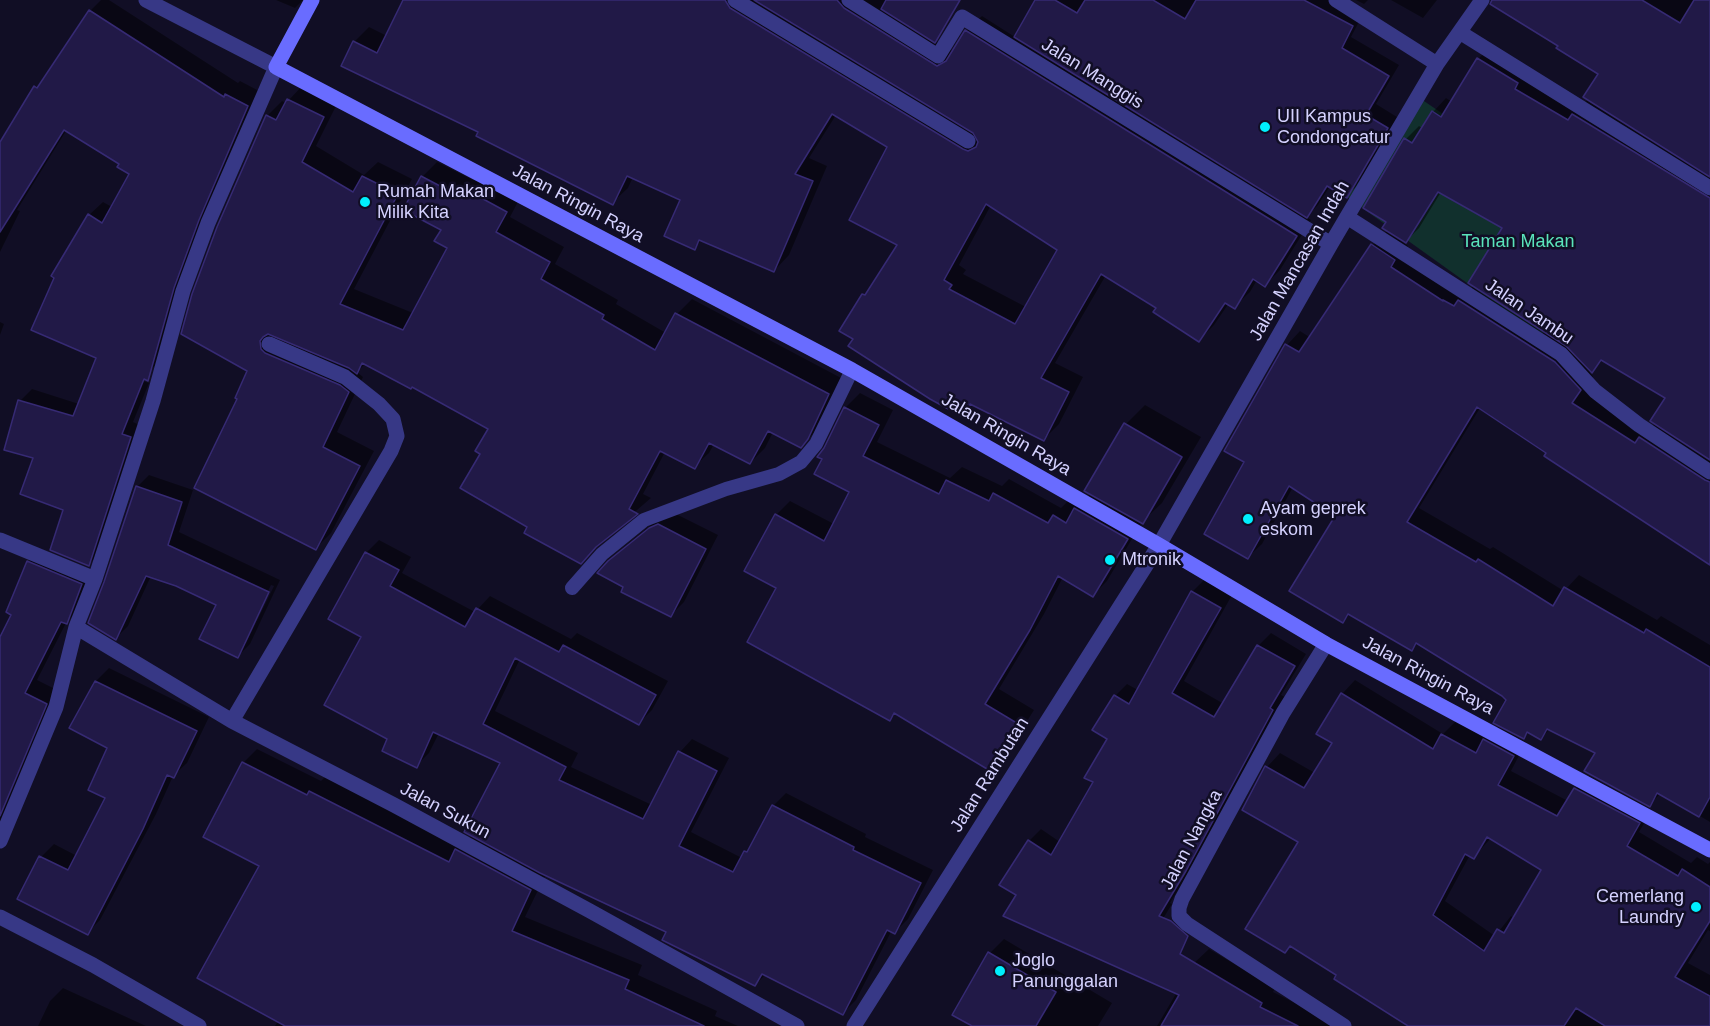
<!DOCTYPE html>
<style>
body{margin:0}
canvas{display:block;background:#110e25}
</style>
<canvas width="1710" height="1026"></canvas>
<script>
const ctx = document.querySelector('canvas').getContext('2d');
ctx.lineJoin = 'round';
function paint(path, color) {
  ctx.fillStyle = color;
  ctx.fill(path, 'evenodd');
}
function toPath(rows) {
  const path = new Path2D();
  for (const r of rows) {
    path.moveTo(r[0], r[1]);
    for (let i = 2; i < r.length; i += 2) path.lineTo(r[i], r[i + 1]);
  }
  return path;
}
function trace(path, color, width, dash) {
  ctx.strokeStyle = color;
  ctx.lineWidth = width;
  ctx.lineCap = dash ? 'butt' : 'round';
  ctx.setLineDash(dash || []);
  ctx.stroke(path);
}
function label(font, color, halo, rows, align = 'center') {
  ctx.font = font + ' Helvetica,sans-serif';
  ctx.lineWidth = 5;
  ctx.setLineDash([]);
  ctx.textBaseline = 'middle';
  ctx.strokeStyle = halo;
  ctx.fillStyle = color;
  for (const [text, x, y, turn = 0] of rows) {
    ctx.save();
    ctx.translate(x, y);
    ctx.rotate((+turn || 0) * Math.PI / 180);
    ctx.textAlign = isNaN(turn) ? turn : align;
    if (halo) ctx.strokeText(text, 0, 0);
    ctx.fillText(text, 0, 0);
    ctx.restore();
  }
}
const green = toPath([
 [1421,99,1616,232,1541,336,1347,197]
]);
const shadow = toPath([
 [101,0,109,0,238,83,240,81,261,92,164,356,151,370,89,215,103,202,112,207,131,174,121,164,66,47,90,11],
 [276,0,303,0,295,8],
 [405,0,942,0,920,31,953,51,966,31,982,16,1015,37,1037,0,1345,0,1364,12,1351,37,1399,65,1376,104,1397,117,1357,186,1346,196,1330,186,1318,205,1306,217,1311,220,1280,270,1265,285,1257,280,1250,292,1234,307,1229,303,1214,325,1199,340,1158,308,1106,275,1055,363,1083,377,1059,424,1044,439,974,404,963,415,841,331,864,295,873,285,899,244,889,146,836,115,809,158,827,166,789,255,774,271,702,240,694,248,682,199,633,177,628,188,612,203,480,132,354,42,369,27,387,36],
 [991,205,1059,249,1026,307,963,274,966,270,959,265],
 [1356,0,1368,0,1364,4],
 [1391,0,1437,0,1423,18],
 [1499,0,1710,0,1710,564,1480,408,1419,508,1490,549,1493,547,1564,591,1579,575,1657,620,1661,616,1710,645,1710,822,1661,793,1649,805,1597,753,1550,729,1541,738,1529,732,1523,737,1508,700,1503,695,1418,643,1411,649,1350,614,1343,621,1337,515,1293,487,1262,544,1248,557,1246,462,1226,450,1287,345,1300,331,1311,338,1373,245,1388,230,1406,139,1419,126,1422,128,1433,112,1446,98,1452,102,1478,59,1491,46,1581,107,1588,99,1600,73],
 [1441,192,1504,228,1474,285,1467,293,1403,253,1408,246,1404,243,1419,228],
 [1604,359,1667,398,1656,422,1648,430,1585,389,1593,376,1590,373],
 [48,76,87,97,17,210,20,211,0,252,0,145,34,89],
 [303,85,338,102,316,146,364,175,378,162,412,179,354,289,413,313,449,247,422,177,437,162,473,180,479,174,521,196,510,217,564,247,555,264,618,300,616,304,666,333,677,314,692,299,843,379,815,432,800,447,773,432,765,448,750,463,714,444,709,453,694,467,665,452,643,494,651,498,601,541,581,562,529,527,482,453,490,428,412,385,366,363,357,372,363,377,337,432,374,451,331,533,316,548,239,398,249,370,267,116,282,101,286,103],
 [0,322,4,324,0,335],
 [101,367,149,383,133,422,142,426,100,553,89,564,65,509,35,457,20,401,32,389,79,404],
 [860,393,893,410,877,442,950,478,962,467,1002,486,1009,479,1061,508,1068,501,1078,507,1091,493,1126,424,1145,405,1201,437,1162,503,1142,522,1107,581,1093,595,1063,577,1044,614,999,689,1034,710,1006,755,992,770,896,713,890,719,778,588,776,515,790,501,834,524,851,491,824,459,825,449,845,408],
 [149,475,193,490,179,532,280,580,250,644,238,656,218,604,177,585,151,576,128,626,116,638,106,583,137,487],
 [271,585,274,586,246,643,243,643],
 [672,512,718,535,684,602,671,615,609,562,623,548,663,515],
 [379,540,411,557,402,573,475,612,490,596,571,639,577,633,668,681,652,710,639,723,520,659,495,711,578,753,571,767,652,805,680,752,692,739,729,758,691,832,742,858,752,845,773,806,786,793,866,834,865,837,933,870,908,919,895,932,892,930,856,1000,843,1013,766,974,755,985,668,932,546,874,525,917,642,965,638,975,717,1011,715,1016,738,1026,275,1026,278,1021,261,865,243,763,257,749,321,781,325,777,460,847,472,835,502,762,439,733,429,753,416,766,389,739,363,636,366,553],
 [41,549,95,571,80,609,66,623,37,680,59,691,0,834,0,641,13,614,28,562],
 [1204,580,1232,595,1184,681,1224,704,1258,646,1271,633,1306,654,1281,695,1285,697,1198,857,1170,903,1172,904,1139,958,1018,895,1029,841,1041,829,1060,842,1095,782,1109,738,1115,696,1127,684,1138,690,1192,592],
 [109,668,209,717,187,763,173,776,156,814,100,920,87,933,19,898,41,857,54,844,77,856,107,798,109,748,96,681],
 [1355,680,1443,734,1456,721,1487,738,1498,727,1526,742,1511,771,1568,801,1575,789,1589,776,1652,810,1639,832,1691,863,1697,857,1708,864,1710,862,1710,931,1708,930,1688,963,1710,975,1710,1026,1411,1026,1338,975,1291,945,1285,951,1300,842,1244,809,1267,767,1280,753,1315,773,1334,742,1342,694],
 [1491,838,1543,869,1514,918,1511,916,1495,936,1445,901,1470,855,1474,857],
 [1004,939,1112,1003,1098,1026,975,1026,990,953],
 [1209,949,1275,988,1273,992,1341,1026,1157,1026,1194,963],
 [63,988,146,1026,38,1026,50,1001]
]);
const building = toPath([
 [403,0,725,0,730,8,963,149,968,151,976,147,978,142,973,133,754,0,837,0,844,8,937,66,946,61,965,30,1297,236,1265,287,1253,279,1235,309,1225,303,1199,342,1153,312,1156,308,1101,274,1041,378,1069,392,1044,441,970,404,963,417,930,399,848,346,853,339,839,331,862,294,865,295,897,245,849,220,887,147,832,114,795,174,813,181,774,272,699,240,695,250,664,236,680,200,627,176,613,205,476,136,478,132,341,66,353,41,377,53,403,0],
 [986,204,1057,250,1015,324,949,289,952,285,944,280,986,204],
 [886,0,960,0,935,43,881,9,886,0],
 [1035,0,1055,0,1077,13,1085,0,1153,0,1185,19,1196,0,1304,0,1353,26,1342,48,1389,76,1366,115,1388,128,1347,198,1327,186,1307,218,1014,37,1035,0],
 [1492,0,1642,0,1680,23,1694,0,1710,0,1710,177,1583,97,1598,74,1556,48,1558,46,1490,4,1492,0],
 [89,10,224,97,225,94,248,106,199,220,174,288,148,381,144,379,122,434,131,437,89,566,50,550,63,510,20,494,33,458,4,450,18,400,73,416,96,358,31,330,54,278,51,276,88,214,102,223,129,174,117,167,119,164,64,130,0,232,0,142,34,86,37,88,89,10],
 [1477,58,1518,83,1515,89,1568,120,1572,114,1710,198,1710,460,1650,421,1665,398,1601,360,1592,373,1566,346,1468,283,1502,228,1438,192,1406,243,1382,228,1386,222,1363,208,1404,138,1412,143,1432,111,1441,117,1477,58],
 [287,99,324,117,302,162,353,192,362,176,398,194,340,304,403,330,447,248,434,241,441,230,403,210,421,176,459,196,463,188,507,212,496,232,550,262,541,279,604,315,602,319,655,350,675,313,829,394,808,439,801,448,768,431,750,464,709,443,695,469,660,451,629,509,638,514,596,547,581,564,524,533,527,527,460,488,480,454,475,451,488,429,412,387,411,389,362,363,357,374,349,368,268,334,263,337,260,341,261,349,265,353,340,385,349,392,323,447,360,466,316,550,194,488,237,399,235,398,247,371,181,334,192,294,217,227,266,115,276,120,287,99],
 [1371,244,1395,260,1391,267,1443,301,1443,300,1454,306,1458,300,1555,362,1581,390,1572,403,1635,443,1639,437,1705,480,1710,482,1710,565,1544,456,1546,453,1477,407,1407,522,1476,562,1478,559,1553,606,1564,587,1644,633,1646,629,1710,667,1710,797,1699,817,1657,793,1650,807,1584,771,1595,753,1547,729,1541,740,1527,732,1524,739,1493,723,1506,700,1502,696,1416,643,1412,651,1348,614,1343,623,1289,591,1335,516,1289,486,1248,559,1204,534,1244,462,1224,451,1285,344,1299,352,1371,244],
 [844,407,879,425,863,456,939,494,946,480,989,501,993,493,1048,523,1053,515,1066,523,1074,508,1128,539,1093,597,1058,576,1030,630,985,704,1020,725,992,772,894,713,890,721,747,642,776,588,744,571,775,514,824,541,849,492,814,474,822,459,817,457,824,448,844,407],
 [1124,423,1182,457,1143,524,1084,491,1124,423],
 [136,486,182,502,168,545,269,592,238,658,199,639,216,605,176,586,146,576,116,640,88,623,104,582,136,486],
 [658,524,706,549,671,617,621,592,623,587,597,573,608,561,649,528,658,524],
 [365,552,399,570,390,586,465,627,476,608,559,652,563,645,656,695,639,725,515,658,483,724,566,767,559,780,643,819,678,751,717,771,679,846,733,872,744,851,747,852,772,805,854,847,853,850,921,883,895,934,887,930,843,1015,762,974,755,986,662,940,666,932,540,873,464,832,500,763,433,732,417,768,382,751,387,739,324,705,361,637,328,619,365,552],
 [27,561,82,584,67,624,61,622,25,693,47,704,0,816,0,637,11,615,6,612,27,561],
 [1191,591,1221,608,1172,693,1214,717,1257,645,1295,666,1270,708,1273,710,1186,871,1159,916,1171,921,1188,936,1180,954,1262,1003,1260,1007,1298,1026,1161,1026,1179,995,1003,916,1016,895,999,885,1028,840,1051,855,1093,782,1084,778,1107,739,1092,730,1114,695,1129,704,1191,591],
 [95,681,197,731,174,778,167,775,143,829,88,935,17,899,39,856,68,870,105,798,88,790,107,748,69,728,95,681],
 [1341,693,1433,749,1441,734,1476,753,1483,739,1514,756,1498,785,1557,816,1574,788,1640,823,1627,846,1678,876,1682,869,1710,887,1710,921,1675,977,1710,996,1710,1026,1605,1026,1576,1008,1564,1026,1408,1026,1334,979,1336,975,1290,946,1285,953,1245,929,1298,842,1242,810,1265,766,1304,788,1332,743,1316,734,1341,693],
 [1487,837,1541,870,1504,933,1497,929,1484,951,1433,915,1465,854,1474,859,1487,837],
 [242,762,307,795,309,791,449,862,455,849,531,890,512,931,629,980,625,989,704,1026,285,1026,197,978,259,866,203,837,242,762],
 [988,952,1056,992,1036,1026,972,1026,952,1015,988,952]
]);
const lane = toPath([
 [572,588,602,554,644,520,726,489,779,474,801,462,816,444,852,370]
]);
const street = toPath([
 [735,0,968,141],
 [849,0,938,56,962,17,1331,244],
 [1336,0,1437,64],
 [1461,33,1710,188],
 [1347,217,1561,354,1595,391,1639,425,1710,472],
 [0,540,95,579],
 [76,627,232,721,394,805,590,911,797,1026],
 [1326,644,1283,713,1182,899,1179,908,1179,916,1187,924,1344,1026],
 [232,721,391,451,397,436,393,419,379,404,345,377,269,344],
 [0,841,56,707,76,627,95,579,153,401,183,291,208,223,276,67,146,0],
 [0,917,93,965,199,1026],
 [854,1026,1159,545,1331,244,1437,64,1482,0]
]);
const secondary = toPath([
 [312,0,276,67,852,370,1159,545,1326,644,1710,850]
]);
const markers = [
 [1265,127,6,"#00effd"],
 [365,202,6,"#00effd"],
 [1248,519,6,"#00effd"],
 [1110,560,6,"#00effd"],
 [1696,907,6,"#00effd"],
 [1000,971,6,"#00effd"]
];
const streetNames = [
 ["Jalan Manggis",1092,74,32],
 ["Jalan Ringin Raya",578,204,28],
 ["Jalan Mancasan Indah",1300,261,-60],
 ["Jalan Jambu",1529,312,34],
 ["Jalan Ringin Raya",1006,435,30],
 ["Jalan Ringin Raya",1428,676,28],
 ["Jalan Rambutan",990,775,-58],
 ["Jalan Sukun",445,811,28],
 ["Jalan Nangka",1192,840,-62]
];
const poiNames = [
 ["UII Kampus",1277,117],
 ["Condongcatur",1277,138],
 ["Rumah Makan",377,192],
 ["Milik Kita",377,213],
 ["Ayam geprek",1260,509],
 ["eskom",1260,530],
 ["Mtronik",1122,560],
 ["Cemerlang",1684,897,"right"],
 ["Laundry",1684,918,"right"],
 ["Joglo",1012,961],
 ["Panunggalan",1012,982]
];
const parkNames = [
 ["Taman Makan",1518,242]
];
paint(green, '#11302d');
paint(shadow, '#0007');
paint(building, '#211947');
trace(building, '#362a74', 1.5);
trace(lane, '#373886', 14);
trace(street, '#373886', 15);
trace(secondary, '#696cff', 15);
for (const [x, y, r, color] of markers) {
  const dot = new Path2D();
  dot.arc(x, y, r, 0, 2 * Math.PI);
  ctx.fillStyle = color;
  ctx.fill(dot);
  trace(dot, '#110e25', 2);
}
label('18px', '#d5d2ff', '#110e25', streetNames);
label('18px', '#d5d2ff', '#110e25', poiNames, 'left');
label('18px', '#5ae4bb', '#110e25', parkNames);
</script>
